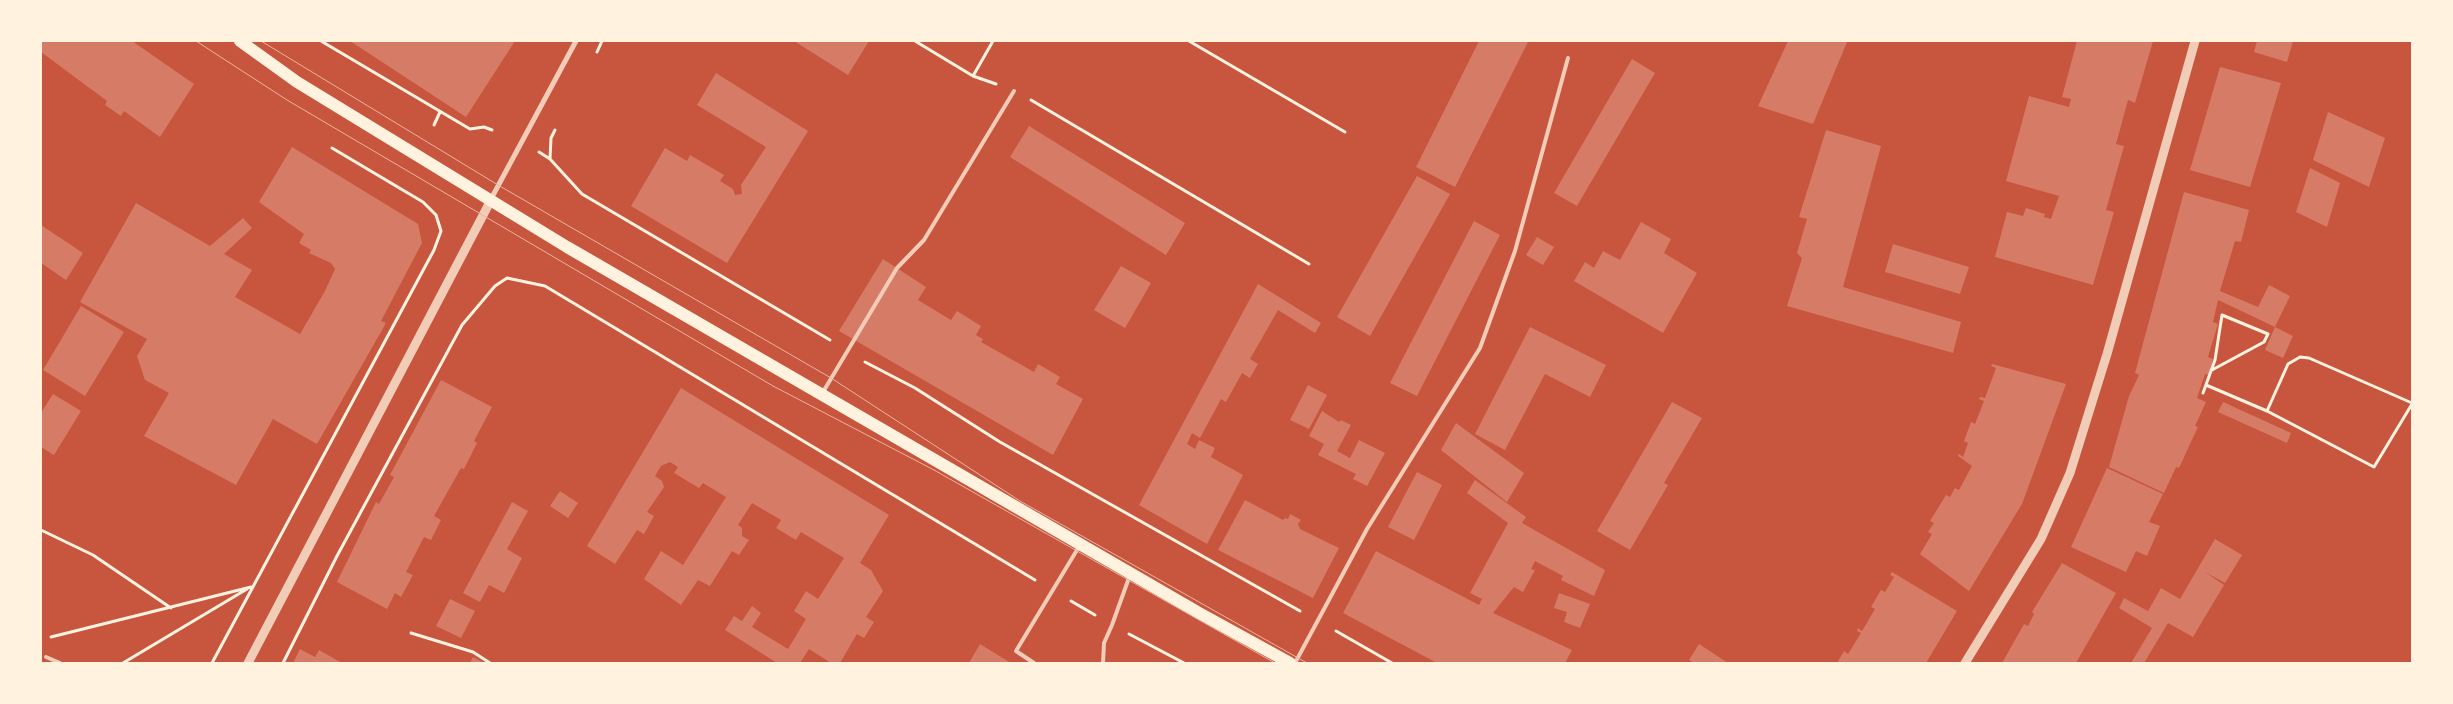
<!DOCTYPE html>
<style>
body{margin:0}
#map{position:relative;width:2453px;height:704px;overflow:hidden;background:#c8553d;font-family:"Crimson Pro",serif}
canvas{display:block}
.frame{position:absolute;inset:0;border:42px solid #fff3e0;pointer-events:none}
</style>
<div id="map">
<canvas width="2453" height="704"></canvas>
<div class="frame"></div>
</div>
<script>
const ctx = document.querySelector('canvas').getContext('2d');
ctx.lineJoin = 'round';
function paint(path, color) {
  ctx.fillStyle = color;
  ctx.fill(path, 'evenodd');
}
function toPath(rows) {
  const path = new Path2D();
  for (const r of rows) {
    path.moveTo(r[0], r[1]);
    for (let i = 2; i < r.length; i += 2) path.lineTo(r[i], r[i + 1]);
  }
  return path;
}
function trace(path, color, width, dash) {
  ctx.strokeStyle = color;
  ctx.lineWidth = width;
  ctx.lineCap = dash ? 'butt' : 'round';
  ctx.setLineDash(dash || []);
  ctx.stroke(path);
}
const building = toPath([
 [41,41,132,41,194,84,160,137,124,111,121,116,105,105,107,101,41,52],
 [350,41,450,42,515,41,466,117],
 [794,41,869,41,848,75],
 [1479,41,1528,42,1455,187,1416,167],
 [1788,41,1847,42,1813,124,1758,106],
 [2077,41,2153,41,2135,103,2128,100,2116,144,2124,146,2106,210,2114,212,2093,285,1995,257,2007,212,2023,216,2026,208,2045,214,2044,217,2051,219,2059,196,2006,181,2029,96,2069,107,2071,99,2062,97],
 [2257,41,2293,41,2287,62,2254,52],
 [1632,59,1655,73,1577,206,1554,193],
 [2220,67,2281,83,2250,187,2190,170],
 [716,73,808,131,727,263,631,206,665,148,687,161,690,155,724,175,720,181,733,189,735,195,742,194,741,185,766,147,697,105],
 [2328,112,2385,138,2369,187,2313,160],
 [1029,126,1185,223,1166,255,1010,157],
 [1826,130,1881,146,1843,287,1961,322,1953,353,1787,306,1802,258,1797,253,1807,219,1799,217],
 [292,147,418,224,422,243,381,321,386,323,317,444,273,419,236,485,144,436,169,393,145,380,137,356,147,339,80,302,136,203,210,246,243,218,252,228,224,254,252,270,235,297,300,334,325,291,335,269,331,263,309,253,311,250,299,243,304,234,259,202],
 [2310,168,2340,183,2327,227,2296,212],
 [1417,176,1450,194,1370,336,1337,317],
 [2184,192,2249,210,2241,242,2235,241,2220,291,2258,307,2269,285,2290,296,2275,327,2218,300,2213,322,2218,324,2208,357,2213,359,2209,375,2205,374,2197,398,2206,402,2195,426,2198,427,2179,468,2176,467,2164,493,2109,467,2129,396,2139,375,2135,373],
 [1474,221,1500,235,1417,396,1390,383],
 [1641,222,1671,239,1664,253,1697,273,1663,333,1574,281,1585,262,1594,268,1603,251,1620,260],
 [41,225,83,253,66,280,41,263],
 [1537,237,1554,247,1543,265,1526,255],
 [1893,244,1969,267,1960,294,1885,272],
 [883,259,926,287,918,300,951,320,957,311,981,326,976,335,983,339,981,342,1034,372,1038,364,1060,377,1056,384,1083,399,1053,455,839,331],
 [1121,266,1151,283,1125,328,1094,310],
 [1258,284,1321,323,1315,333,1278,310,1250,359,1258,364,1250,378,1242,373,1226,402,1221,399,1200,438,1192,433,1187,444,1195,449,1199,440,1215,448,1211,457,1243,475,1207,544,1139,505],
 [81,306,124,332,85,396,43,370],
 [1530,327,1606,365,1590,397,1545,374,1505,450,1475,434],
 [2275,327,2293,336,2283,358,2265,350],
 [1992,364,2066,384,2022,504,1969,591,1920,554,1932,534,1928,532,1934,523,1930,521,1946,495,1950,497,1955,488,1959,490,1972,466,1958,456,1959,454,1963,457,1968,443,1964,441,1971,422,1975,424,1984,401,1979,399,1980,397,1985,398,1996,368,1991,366],
 [441,380,492,407,474,441,477,443,464,469,461,468,434,516,441,520,431,540,424,537,406,572,413,575,401,597,395,593,387,609,337,582,376,502,379,504,394,477,390,475],
 [1308,385,1327,395,1309,429,1290,420],
 [681,388,889,515,860,563,871,570,883,591,866,617,874,622,864,638,857,634,840,663,831,663,809,649,800,663,777,663,725,630,734,616,742,621,752,606,761,613,752,627,788,649,806,619,794,611,806,591,818,599,844,558,801,532,796,540,776,528,781,520,752,503,738,525,742,528,742,536,749,540,739,555,732,551,710,586,698,580,681,605,644,579,661,551,683,565,726,497,703,483,699,488,674,473,678,467,670,462,661,466,655,476,662,481,664,487,647,512,654,516,644,534,637,530,615,564,587,546],
 [53,394,81,411,54,455,41,447,41,413],
 [1672,402,1702,418,1664,483,1668,485,1630,550,1597,531],
 [2223,402,2291,433,2287,443,2218,412],
 [1322,411,1339,422,1341,420,1351,425,1337,451,1350,458,1359,440,1385,453,1367,486,1353,479,1356,474,1318,455,1324,444,1309,436],
 [1456,423,1524,473,1507,502,1441,450],
 [2107,468,2163,494,2149,522,2160,526,2147,556,2136,551,2126,572,2071,547],
 [1417,472,1442,485,1414,540,1388,527],
 [1475,480,1526,517,1522,523,1605,570,1594,596,1561,580,1563,576,1535,561,1531,569,1535,570,1523,592,1514,587,1493,613,1572,650,1565,663,1437,663,1343,613,1376,551,1479,605,1482,599,1470,593,1508,523,1467,493],
 [560,491,578,503,568,518,550,506],
 [1245,500,1283,520,1285,518,1288,519,1290,514,1301,520,1298,524,1300,529,1339,548,1313,598,1218,550],
 [512,502,528,511,507,549,522,558,504,593,489,585,480,602,463,593],
 [2215,539,2242,555,2225,583,2205,572,2224,585,2193,637,2168,623,2144,663,2131,663,2152,628,2119,608,2124,598,2148,611,2161,588,2180,599],
 [2062,563,2116,593,2076,663,2002,663,2024,624,2028,626,2034,614,2032,612],
 [1892,572,1957,611,1926,663,1837,663,1844,651,1848,654,1861,633,1857,631,1858,628,1862,631,1875,609,1871,607,1881,590,1885,592,1894,577,1890,575],
 [1559,593,1590,604,1580,628,1564,622,1567,612,1554,608],
 [450,599,475,611,461,638,436,626],
 [980,644,1011,663,969,663],
 [1699,644,1728,663,1694,663,1689,660],
 [300,649,315,657,319,650,342,663,293,663],
 [473,657,484,663,470,663]
]);
const path = toPath([
 [321,41,470,129,484,127,492,130],
 [915,41,973,76],
 [993,41,973,76,996,84],
 [1189,41,1345,132],
 [597,52,602,41],
 [1031,100,1309,264],
 [434,125,440,112],
 [539,152,550,159,582,194,830,340],
 [550,159,551,138,555,130],
 [865,362,915,388,1000,442,1300,611],
 [2206,385,2267,411,2288,364,2300,357,2309,358,2412,403],
 [2203,393,2215,360,2222,315,2268,334,2264,342,2212,370],
 [2267,411,2374,467,2412,404],
 [41,530,93,555,171,608],
 [1071,601,1095,615],
 [1336,631,1392,663],
 [411,633,473,652,490,663],
 [1129,634,1184,663],
 [51,637,251,587],
 [123,663,247,589],
 [212,663,434,250,441,231,436,215,423,202,332,148],
 [283,663,337,556,462,325,495,286,507,278,545,286,1035,580]
]);
const service = toPath([
 [823,392,897,268,924,240,1014,91],
 [46,657,60,663],
 [1034,663,1016,651,1080,545],
 [1103,663,1104,643,1112,625,1130,575],
 [1295,663,1367,529,1480,348,1515,251,1568,58]
]);
const minor = toPath([
 [491,199,576,41]
]);
const tertiary = toPath([
 [248,663,491,200],
 [1965,663,2041,539,2070,473,2107,354,2195,41]
]);
const primary = toPath([
 [240,41,297,82,567,247,1199,613,1290,663]
]);
const tram = toPath([
 [196,41,287,100,773,386,934,470,1275,663],
 [261,41,498,185,831,378,1020,501,1307,663]
]);
paint(building, '#d67c66');
trace(path, '#fff3e0', 3);
trace(service, '#f1ccb7', 4);
trace(minor, '#f1ccb7', 5);
trace(tertiary, '#f1ccb7', 9);
trace(primary, '#fff3e0', 12);
trace(tram, '#e9b49f', 1);
</script>
